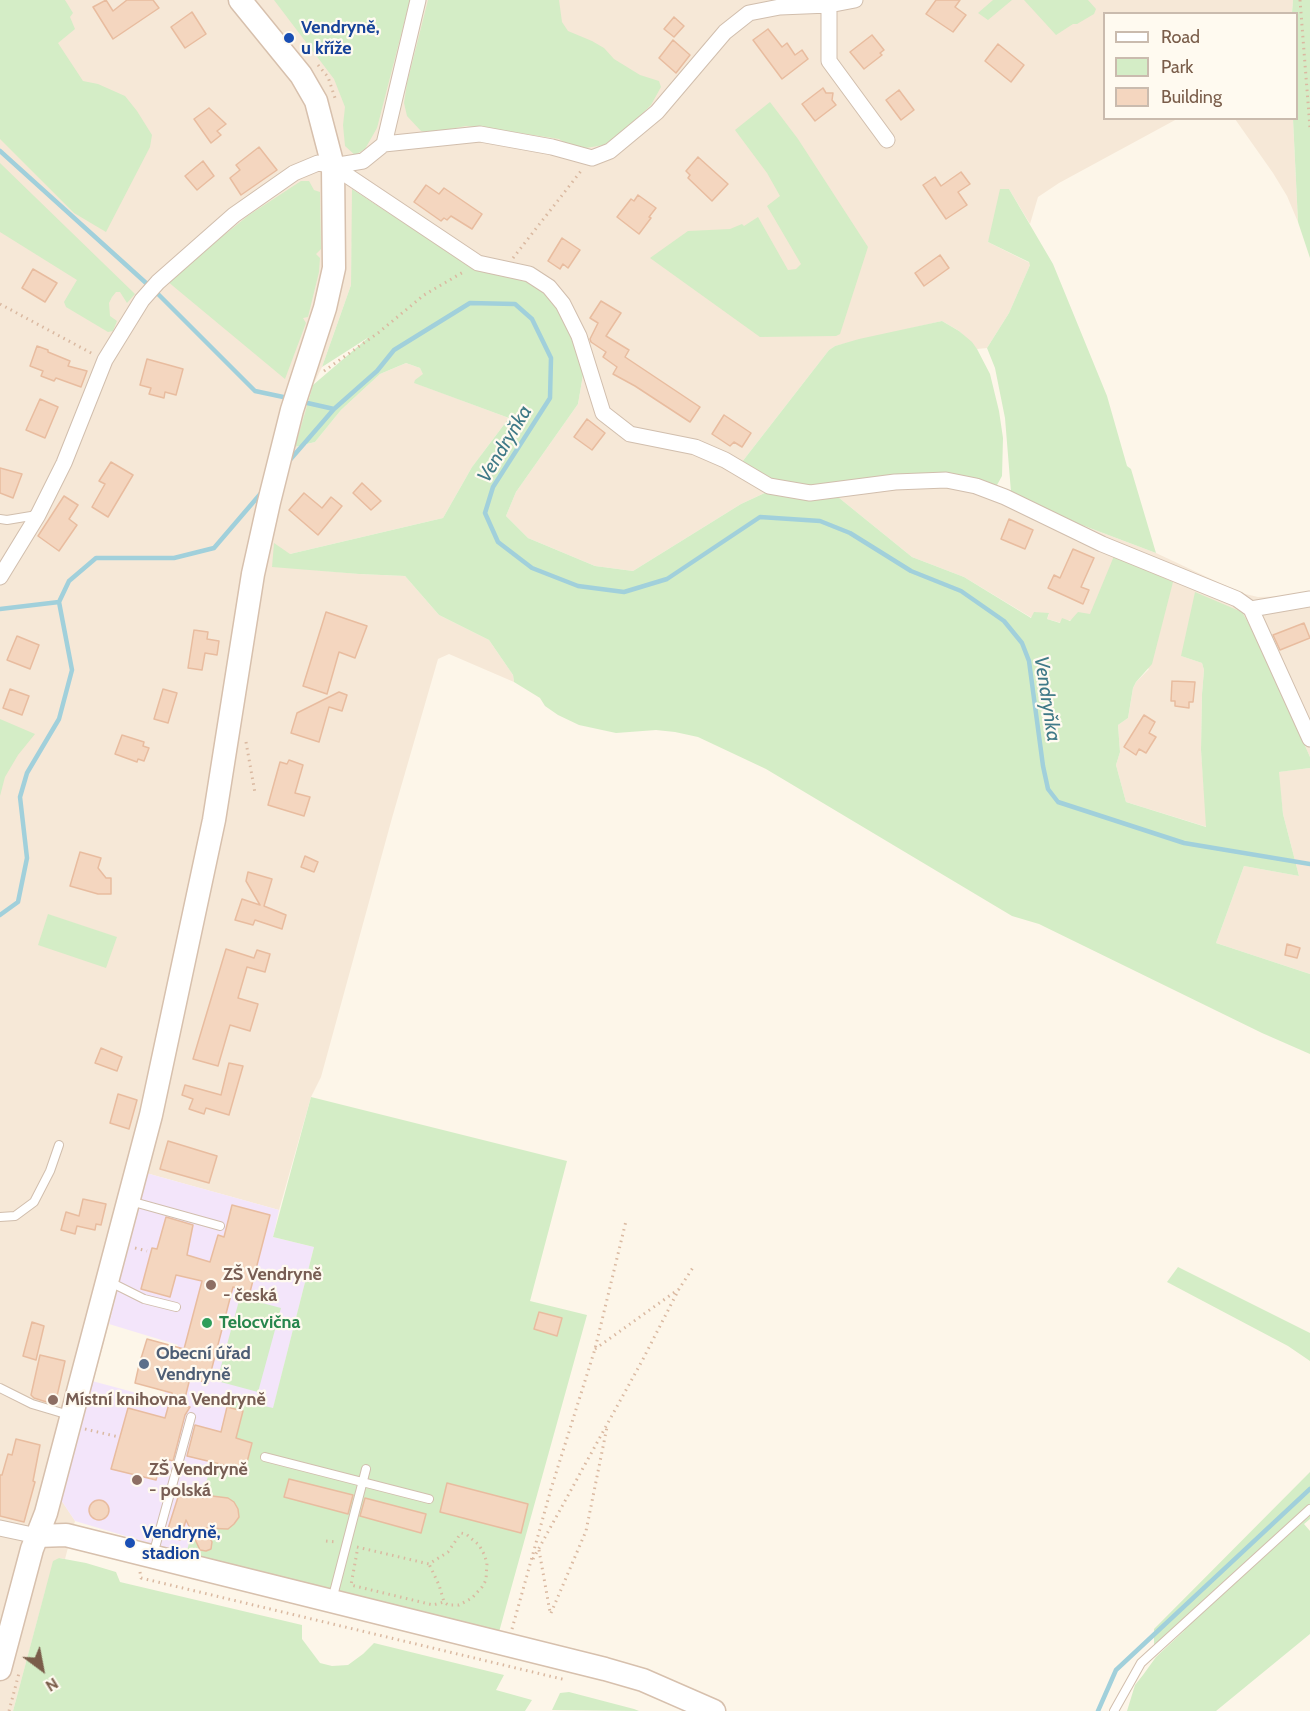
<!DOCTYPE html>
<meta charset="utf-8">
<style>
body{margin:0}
#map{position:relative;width:1310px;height:1711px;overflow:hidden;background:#fdf6e9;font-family:Cabin,sans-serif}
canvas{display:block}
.legend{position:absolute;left:1103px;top:12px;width:195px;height:108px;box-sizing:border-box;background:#fffaf0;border:2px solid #cabbae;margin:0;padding:8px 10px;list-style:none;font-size:18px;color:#7a5d4a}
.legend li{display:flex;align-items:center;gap:12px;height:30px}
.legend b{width:30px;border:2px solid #cabbae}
.north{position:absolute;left:12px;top:1639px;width:60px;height:60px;-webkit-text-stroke:4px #fffaf0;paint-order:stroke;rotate:148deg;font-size:16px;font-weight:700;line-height:24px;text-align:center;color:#7a5d4a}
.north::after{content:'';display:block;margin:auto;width:21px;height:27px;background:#7a5d4a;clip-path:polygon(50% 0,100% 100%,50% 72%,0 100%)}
</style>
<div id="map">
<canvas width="1310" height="1711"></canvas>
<ul class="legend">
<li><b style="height:8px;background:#fff"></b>Road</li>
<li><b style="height:16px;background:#d4edc6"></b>Park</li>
<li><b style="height:16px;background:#f4d6bf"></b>Building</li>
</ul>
<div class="north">N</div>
</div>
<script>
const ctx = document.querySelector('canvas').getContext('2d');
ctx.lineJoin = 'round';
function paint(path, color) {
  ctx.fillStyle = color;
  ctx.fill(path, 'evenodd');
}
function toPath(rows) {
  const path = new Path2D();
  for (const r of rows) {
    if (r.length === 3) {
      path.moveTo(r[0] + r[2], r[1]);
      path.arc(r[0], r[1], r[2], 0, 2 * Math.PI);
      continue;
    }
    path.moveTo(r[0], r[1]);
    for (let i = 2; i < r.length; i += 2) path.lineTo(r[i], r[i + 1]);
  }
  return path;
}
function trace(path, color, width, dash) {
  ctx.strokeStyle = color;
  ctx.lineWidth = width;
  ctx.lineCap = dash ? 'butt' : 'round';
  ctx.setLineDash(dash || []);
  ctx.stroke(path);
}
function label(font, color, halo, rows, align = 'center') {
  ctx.font = font + ' Cabin,sans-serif';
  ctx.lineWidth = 4.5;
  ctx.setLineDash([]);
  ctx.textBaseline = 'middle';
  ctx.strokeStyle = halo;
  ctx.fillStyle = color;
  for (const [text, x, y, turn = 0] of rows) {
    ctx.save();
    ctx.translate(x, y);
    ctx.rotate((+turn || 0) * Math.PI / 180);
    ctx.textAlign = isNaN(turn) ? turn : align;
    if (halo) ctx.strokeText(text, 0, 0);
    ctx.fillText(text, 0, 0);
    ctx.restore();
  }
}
const residential = toPath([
 [0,0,1293,0,1292,13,1104,14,1104,118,1177,119,1059,183,1038,197,1030,224,1009,189,988,242,1030,263,1030,265,1009,313,987,348,977,349,959,331,942,321,835,346,829,350,742,462,769,491,741,504,633,571,595,566,528,538,506,516,516,492,578,404,584,369,523,280,476,270,353,189,351,285,322,367,313,385,296,447,315,442,341,410,380,374,406,363,420,368,424,374,415,383,509,418,472,467,443,518,290,554,272,566,359,574,405,576,439,615,489,640,513,675,514,682,449,654,438,659,392,818,321,1077,311,1097,279,1210,146,1173,109,1324,61,1500,75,1521,65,1559,59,1558,45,1592,13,1711,0,1711],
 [1235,119,1293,119,1298,222,1287,196,1273,173],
 [876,478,997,485,1042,510,1156,553,1241,593,1258,597,1289,596,1310,592,1310,757,1263,649,1181,656,1202,663,1204,670,1202,694,1201,750,1207,827,1126,802,1116,765,1120,752,1118,725,1128,718,1133,688,1136,682,1149,669,1090,614,1061,623,1047,619,1049,614,1032,618,964,577,912,557,838,497],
 [1310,768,1310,974,1216,943,1244,866,1299,876,1283,814,1278,772]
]);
const education = toPath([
 [146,1173,279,1210,273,1237,314,1247,273,1409,230,1398,186,1554,75,1521,61,1500,92,1381,163,1400,178,1345,109,1324]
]);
const green = toPath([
 [0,0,65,0,73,13,70,17,75,29,58,43,83,81,98,84,125,96,137,111,152,135,150,147,106,232,74,213,0,139],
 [274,0,410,0,377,128,365,149,355,155,345,146,343,125,345,107,334,79],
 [428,0,559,0,562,22,568,31,592,41,604,48,614,59,640,75,659,81,661,87,651,105,633,123,604,145,586,148,567,144,559,139,487,128,466,126,430,133,421,131,407,116,404,103,407,83],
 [993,0,1012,0,988,20,978,13],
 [1024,0,1088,0,1096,9,1094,14,1077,24,1073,24,1056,35],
 [1293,0,1310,0,1310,258,1298,222,1293,119,1296,118,1296,14,1292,13],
 [770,102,798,139,868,247,840,334,836,336,760,337,650,258,688,231,730,229,742,224,744,226,758,217,788,270,796,269,801,264,767,206,780,196,767,173,735,130],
 [0,163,135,294,127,303,120,292,116,292,112,297,109,303,110,316,117,321,113,331,108,332,66,307,64,302,77,280,0,232],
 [301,181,309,181,314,190,320,192,321,249,316,254,320,258,319,272,308,317,303,318,306,323,285,379,167,281,249,215],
 [352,189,476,270,523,280,536,287,554,302,566,320,584,369,578,404,516,492,506,516,528,538,595,566,633,571,741,504,769,491,838,497,912,557,964,577,1031,618,1034,612,1049,613,1047,619,1060,623,1062,618,1070,621,1078,612,1090,614,1114,556,1173,582,1152,664,1136,682,1133,688,1128,718,1118,725,1120,752,1116,765,1126,802,1206,827,1201,750,1202,694,1204,670,1202,663,1181,656,1195,592,1242,612,1263,649,1310,757,1310,768,1279,772,1283,814,1299,876,1244,866,1216,943,1310,974,1310,1054,1262,1033,1039,924,1012,916,766,769,698,737,675,732,656,730,616,733,579,725,558,715,545,706,540,698,514,682,513,675,489,640,439,615,405,576,359,574,272,567,274,543,290,554,443,518,472,467,509,418,414,383,415,380,423,374,420,368,406,363,380,374,341,410,315,442,295,447,313,385,369,337,322,367,351,285],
 [1000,189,1009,189,1053,264,1107,396,1127,466,1131,469,1156,553,1042,510,1011,492,1005,418,995,368,987,348,1009,313,1030,265,1029,262,988,242],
 [942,321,959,331,972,342,977,349,990,374,999,411,1003,438,1002,476,997,485,814,487,769,480,742,462,829,350,835,346,859,339],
 [0,719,35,734,18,755,5,777,0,796],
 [48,914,117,937,106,968,38,945],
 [311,1097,567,1161,530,1301,587,1315,499,1632,186,1554,230,1398,273,1408,314,1247,273,1237],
 [1178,1267,1310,1333,1310,1361,1288,1346,1167,1282],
 [240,1297,281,1308,258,1392,217,1381],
 [1310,1472,1310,1519,1304,1524,1310,1531,1310,1634,1216,1711,1127,1711,1135,1685,1143,1675,1156,1657,1186,1629,1154,1653,1154,1629],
 [59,1558,86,1563,116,1572,120,1582,302,1625,302,1639,320,1663,332,1666,348,1665,363,1654,374,1643,504,1675,496,1690,532,1700,525,1711,13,1711,53,1561],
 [569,1692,634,1709,639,1711,552,1710,560,1693]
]);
const stream = toPath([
 [0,151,156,292,255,391,288,398],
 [303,402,334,409],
 [289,461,334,409,377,371,394,350,470,303,515,304,532,319,551,358,550,398,493,487,485,513,498,542,532,568,578,586,624,592,667,579,760,517,820,521,850,533,911,571,961,591,1004,621,1022,643,1029,661,1043,766,1048,789,1058,802,1184,843,1310,864],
 [0,609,59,602],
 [0,915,18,902,27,858,20,797,27,773,59,719,72,670,59,602,69,581,96,558,174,558,214,548,262,492],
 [1098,1711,1116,1670,1310,1489]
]);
const building = toPath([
 [106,0,113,11,127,0,153,0,159,8,113,39,93,7,106,0],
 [936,0,960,0,955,7,966,15,953,32,926,14,936,0],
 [192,12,206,34,185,48,171,27,192,12],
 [674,17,684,26,674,37,664,29,674,17],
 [768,29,782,47,787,43,795,55,802,50,808,59,782,79,753,40,768,29],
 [872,35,884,50,880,53,882,55,864,69,850,52,872,35],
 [673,40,690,55,676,73,659,58,673,40],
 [998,44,1024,65,1011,82,985,61,998,44],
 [823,88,826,93,833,93,832,100,836,105,815,121,802,104,823,88],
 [899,90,914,110,901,120,886,100,899,90],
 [209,108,226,124,217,131,221,135,211,143,194,119,209,108],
 [259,147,277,170,241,195,230,178,240,170,236,165,259,147],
 [698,157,728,184,712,201,688,178,690,175,686,171,698,157],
 [203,161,214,176,197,190,185,176,203,161],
 [961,172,970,184,958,192,967,205,946,219,923,185,935,177,941,186,961,172],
 [426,185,439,194,444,188,482,214,472,229,451,216,447,220,444,218,441,221,414,202,426,185],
 [638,195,656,208,649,217,651,218,639,234,617,217,631,199,634,201,638,195],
 [562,238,580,250,568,268,563,264,560,269,548,261,562,238],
 [940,255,949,268,924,286,915,273,940,255],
 [33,269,57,283,45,302,22,288,33,269],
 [601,301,621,313,606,336,629,350,625,357,700,407,690,422,635,386,613,374,617,367,603,357,606,352,591,342,590,339,598,323,590,318,601,301],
 [37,346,48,350,48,352,70,361,68,366,87,371,81,387,56,378,54,381,41,376,43,371,30,366,37,346],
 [147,359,183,369,176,395,165,392,164,398,149,394,151,388,140,385,147,359],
 [40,399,58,407,45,438,26,430,40,399],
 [724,415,751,433,742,447,734,442,730,446,712,434,724,415],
 [587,419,605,433,592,450,574,437,587,419],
 [111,462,133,475,108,517,92,507,105,484,99,481,111,462],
 [0,468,22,474,13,498,0,493,0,468],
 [362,483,381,501,371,510,353,493,362,483],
 [304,493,322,508,331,497,342,506,318,535,289,510,304,493],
 [64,496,78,505,69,519,77,525,59,551,38,536,64,496],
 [1009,519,1033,530,1025,549,1001,539,1009,519],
 [1073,549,1094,558,1081,587,1089,590,1083,604,1048,588,1054,575,1060,578,1073,549],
 [326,612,367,626,355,658,339,652,327,694,303,686,326,612],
 [1304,623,1310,638,1280,650,1273,635,1304,623],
 [194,630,208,632,207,639,219,641,217,655,205,653,202,670,188,668,194,630],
 [17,636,39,645,30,669,7,660,17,636],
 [1172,681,1195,682,1193,702,1189,702,1189,708,1175,706,1175,701,1171,701,1172,681],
 [10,689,29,696,22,715,3,708,10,689],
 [163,689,177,693,168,723,154,719,163,689],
 [339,692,347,695,342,711,329,707,319,742,291,733,297,713,339,692],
 [1144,715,1155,722,1149,733,1156,737,1146,753,1139,749,1136,755,1124,747,1144,715],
 [122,735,144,742,143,746,149,748,144,761,138,759,137,762,115,754,122,735],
 [289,760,303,765,295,793,310,797,304,816,268,805,280,762,287,764,289,760],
 [80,852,101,858,98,868,106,878,111,878,111,894,98,894,70,886,80,852],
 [305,856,318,862,314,872,301,867,305,856],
 [248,872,272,879,264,906,286,915,282,929,255,920,253,925,235,920,242,899,260,905,246,881,248,872],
 [1287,944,1300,948,1297,958,1285,955,1287,944],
 [226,949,254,958,257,950,270,954,265,972,247,967,238,998,258,1004,250,1031,230,1025,218,1066,193,1059,226,949],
 [101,1048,122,1057,117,1071,95,1063,101,1048],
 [229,1063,243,1066,229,1115,206,1108,204,1114,189,1109,193,1099,182,1095,185,1085,221,1095,229,1063],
 [118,1094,137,1100,129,1129,110,1123,118,1094],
 [168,1141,217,1156,209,1183,160,1169,168,1141],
 [83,1199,106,1204,101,1225,96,1224,95,1230,77,1226,75,1234,61,1230,66,1212,79,1216,83,1199],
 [232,1205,270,1215,250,1292,233,1287,208,1383,190,1378,183,1406,190,1407,185,1415,173,1461,162,1458,156,1480,111,1469,128,1408,165,1418,172,1393,135,1383,139,1365,147,1339,184,1349,202,1281,176,1275,170,1297,141,1289,152,1248,157,1249,166,1217,193,1225,187,1255,210,1262,218,1235,224,1237,232,1205],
 [539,1312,562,1318,557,1336,534,1329,539,1312],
 [32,1322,44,1326,36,1360,23,1356,32,1322],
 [40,1355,65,1361,57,1396,58,1396,56,1405,34,1398,31,1395,40,1355],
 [227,1407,243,1411,236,1438,252,1443,245,1470,187,1456,195,1425,221,1432,227,1407],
 [16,1439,40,1445,33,1481,35,1482,24,1522,0,1516,0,1475,2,1475,8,1454,12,1455,16,1439],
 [289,1479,353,1495,348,1514,284,1497,289,1479],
 [447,1483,528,1504,521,1533,440,1512,447,1483],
 [179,1494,188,1496,188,1494,203,1498,204,1495,228,1498,234,1502,238,1509,239,1517,234,1524,228,1529,205,1528,212,1542,211,1549,206,1551,200,1550,186,1520,180,1540,166,1535,179,1494],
 [365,1498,426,1514,421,1533,360,1516,365,1498],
 [99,1510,10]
]);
const path = toPath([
 [1300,0,1310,128],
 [318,65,328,77,336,101],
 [513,258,581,171],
 [0,304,93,354],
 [324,371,378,333,424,295,465,271],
 [246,742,255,793],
 [135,1248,147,1251],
 [595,1349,679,1289,694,1266],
 [85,1429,119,1437],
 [326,1541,336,1542],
 [357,1547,429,1564,448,1552,461,1533,466,1534,479,1545,484,1554,487,1563,486,1580,482,1587,472,1598,459,1605,448,1605,444,1602,439,1585,429,1564],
 [539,1550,550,1612],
 [357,1552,351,1585,433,1605,444,1602],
 [533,1559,642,1361,679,1289],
 [140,1572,141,1578,566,1680],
 [551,1613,586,1531,607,1427],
 [512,1629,551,1489,595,1349,626,1221],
 [9,1711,19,1673]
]);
const lane = toPath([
 [0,519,7,520,37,515],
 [130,1201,220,1226],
 [0,1217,15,1216,34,1202,50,1171,59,1145],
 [108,1283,114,1284,144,1299,176,1307],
 [0,1388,32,1404,69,1415],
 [265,1457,429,1499],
 [153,1555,191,1417],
 [332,1600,366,1469],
 [1114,1711,1141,1663,1310,1509]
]);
const street = toPath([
 [829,5,829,61,887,140],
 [384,144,480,134,552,147,592,158,610,151,657,112,725,32,749,13,780,7,829,5,855,0],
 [333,166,363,161,384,144,418,0],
 [0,577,38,515,64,463,105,360,142,300,158,282,234,215,294,173,318,163,333,166,478,263,529,274,549,287,563,304,579,336,603,413,630,434,695,447,725,460,769,486,810,493,895,482,946,480,976,486,1005,497,1102,544,1237,599,1251,609,1310,739],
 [1251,609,1310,599],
 [0,1528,37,1536]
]);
const secondary = toPath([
 [37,1536,66,1535,605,1669,643,1680,714,1711],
 [0,1669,32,1549,46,1513,151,1115,214,820,253,574,269,502,292,410,325,308,334,268,333,166,316,101,301,75,240,0]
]);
const markers = [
 [289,38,6,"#1a4fb4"],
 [211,1285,6,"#8d6e63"],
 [207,1323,6,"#2e9e5b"],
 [144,1364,6,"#5c6f8a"],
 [53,1400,6,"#8d6e63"],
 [137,1480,6,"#8d6e63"],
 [130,1543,6,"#1a4fb4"]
];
const transitNames = [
 ["Vendryně,",301,28],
 ["u kříže",301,49],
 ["Vendryně,",142,1533],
 ["stadion",142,1554]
];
const educationNames = [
 ["ZŠ Vendryně",223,1275],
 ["- česká",223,1296],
 ["Místní knihovna Vendryně",65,1400],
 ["ZŠ Vendryně",149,1470],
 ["- polská",149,1491]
];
const leisureNames = [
 ["Telocvična",219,1323]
];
const serviceNames = [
 ["Obecní úřad",156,1354],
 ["Vendryně",156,1375]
];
const waterNames = [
 ["Vendryňka",505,444,-59],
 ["Vendryňka",1047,699,81]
];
paint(residential, '#f6e8d7');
paint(education, '#f3e5fa');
paint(green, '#d4edc6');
trace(stream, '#a1d0db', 4.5);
paint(building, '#f4d6bf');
trace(building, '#e8bc9f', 1.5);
trace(lane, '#d1bead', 10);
trace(street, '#d1bead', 17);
trace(secondary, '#d7c0ad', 25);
trace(path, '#dab9a1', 3, [1.5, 4.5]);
trace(lane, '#fff', 8);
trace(street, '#fff', 15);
trace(secondary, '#fff', 22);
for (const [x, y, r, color] of markers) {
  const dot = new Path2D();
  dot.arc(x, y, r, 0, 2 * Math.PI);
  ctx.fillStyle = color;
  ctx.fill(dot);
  trace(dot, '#fffaf0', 2);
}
label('bold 18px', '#164399', '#fffaf0', transitNames, 'left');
label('bold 18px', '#785e54', '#fffaf0', educationNames, 'left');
label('bold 18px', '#27864d', '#fffaf0', leisureNames, 'left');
label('bold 18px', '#4e5e75', '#fffaf0', serviceNames, 'left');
label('italic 20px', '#3f7987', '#fffaf0', waterNames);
</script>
